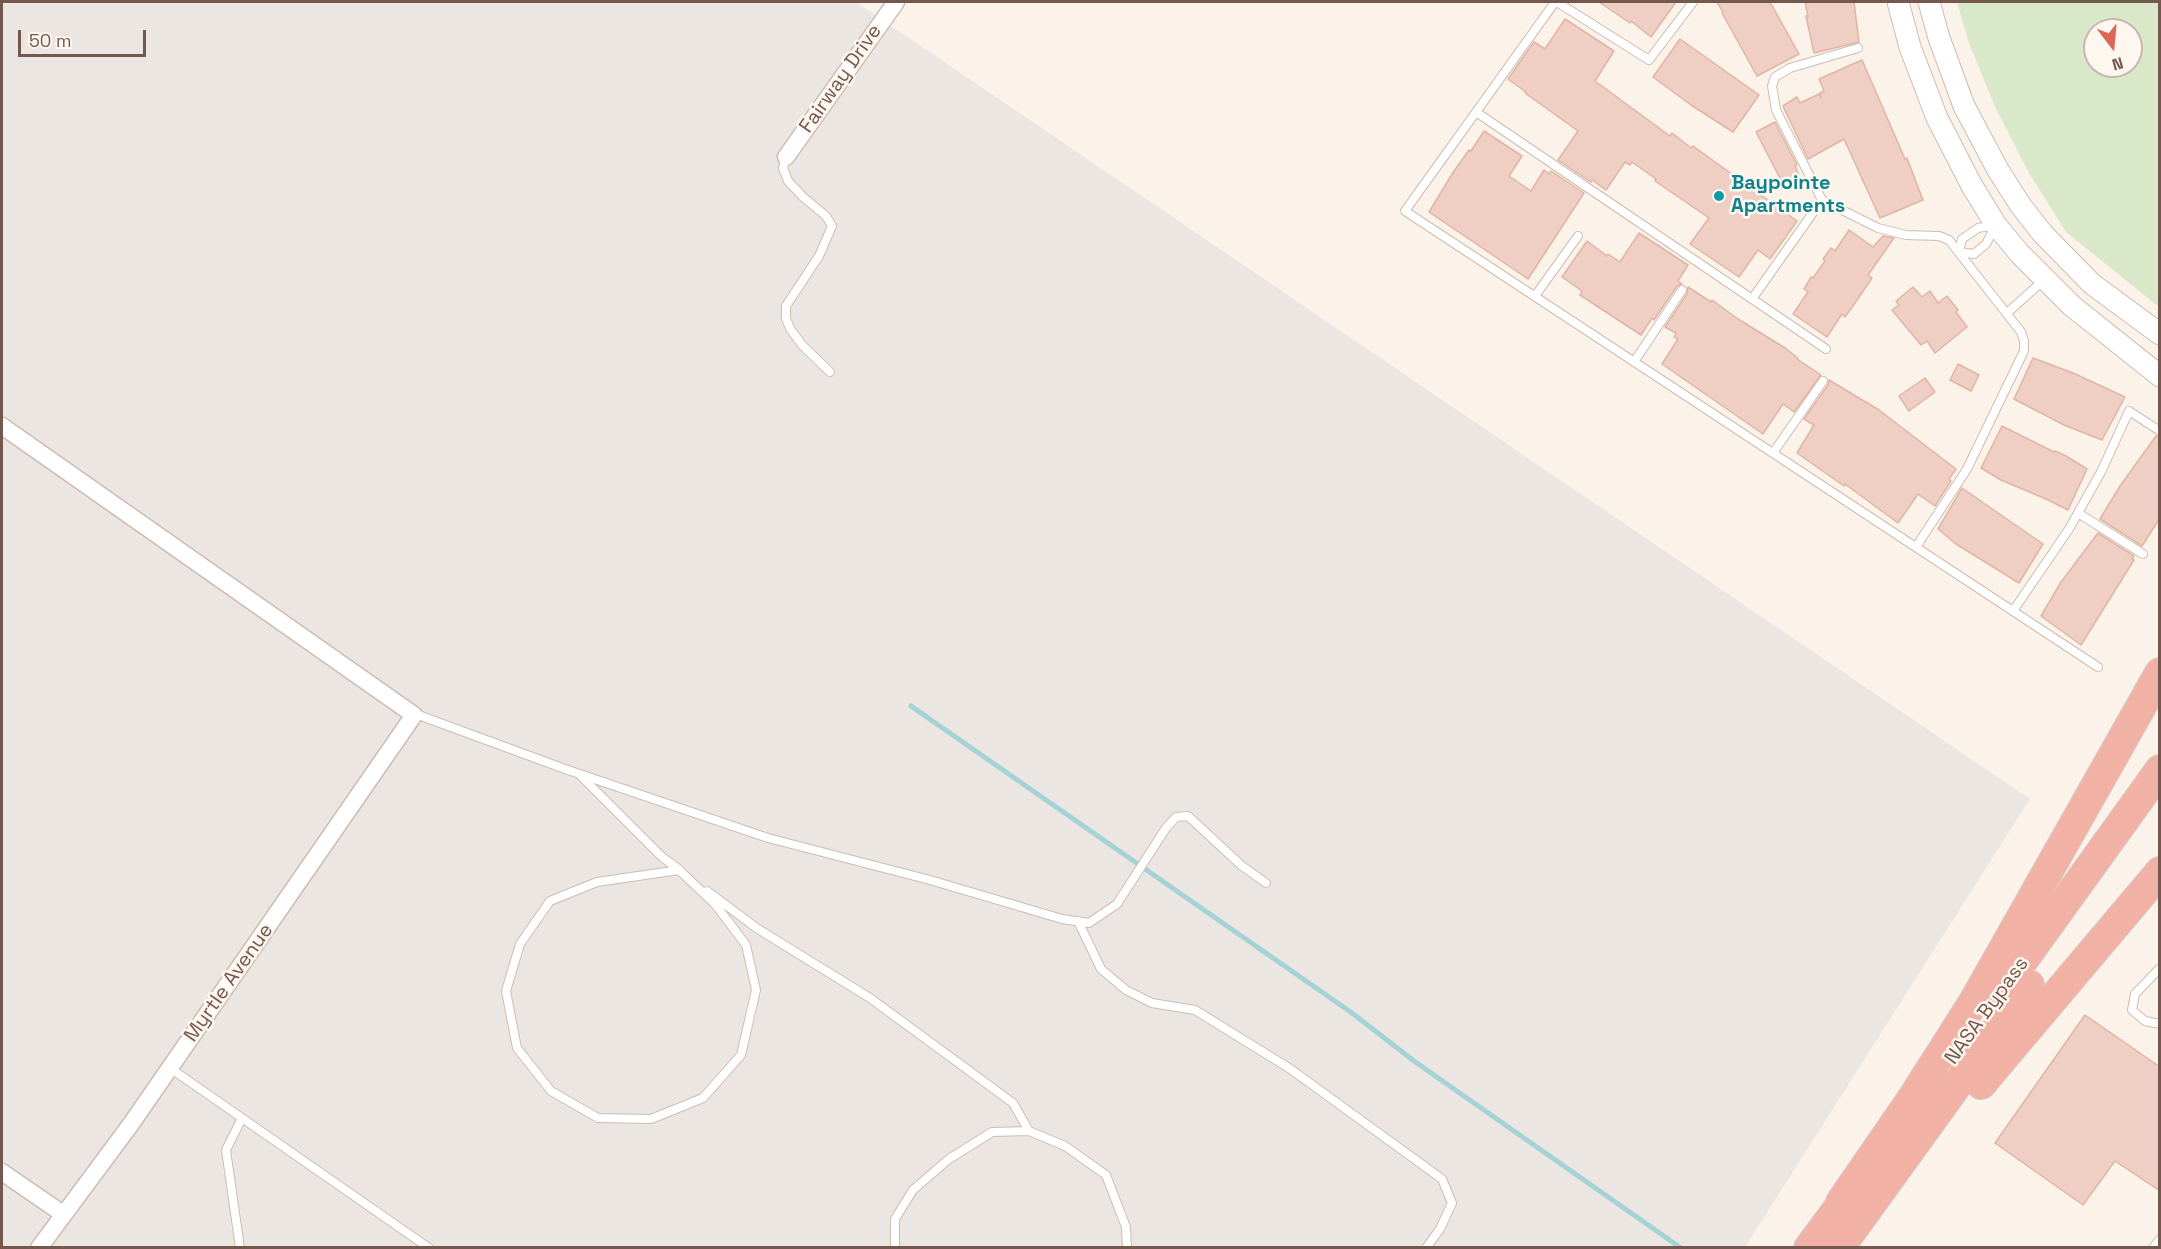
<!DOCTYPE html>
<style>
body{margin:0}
#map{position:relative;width:2161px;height:1249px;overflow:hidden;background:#fbf2e9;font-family:"Space Grotesk",sans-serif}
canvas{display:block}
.frame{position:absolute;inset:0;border:3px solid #74584e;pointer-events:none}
.north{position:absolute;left:2083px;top:18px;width:60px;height:60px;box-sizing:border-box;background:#fef7ef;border:2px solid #c7b7af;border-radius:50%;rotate:164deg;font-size:16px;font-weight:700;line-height:24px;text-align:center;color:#74584e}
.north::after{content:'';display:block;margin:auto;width:21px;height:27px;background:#dc6757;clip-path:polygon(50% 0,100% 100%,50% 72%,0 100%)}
.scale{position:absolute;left:18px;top:30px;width:128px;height:27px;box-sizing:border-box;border:3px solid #74584e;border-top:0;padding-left:8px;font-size:18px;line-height:21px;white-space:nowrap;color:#74584e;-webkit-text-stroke:4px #fef7ef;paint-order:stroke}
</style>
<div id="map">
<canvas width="2161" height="1249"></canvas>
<div class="frame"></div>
<div class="north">N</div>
<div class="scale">50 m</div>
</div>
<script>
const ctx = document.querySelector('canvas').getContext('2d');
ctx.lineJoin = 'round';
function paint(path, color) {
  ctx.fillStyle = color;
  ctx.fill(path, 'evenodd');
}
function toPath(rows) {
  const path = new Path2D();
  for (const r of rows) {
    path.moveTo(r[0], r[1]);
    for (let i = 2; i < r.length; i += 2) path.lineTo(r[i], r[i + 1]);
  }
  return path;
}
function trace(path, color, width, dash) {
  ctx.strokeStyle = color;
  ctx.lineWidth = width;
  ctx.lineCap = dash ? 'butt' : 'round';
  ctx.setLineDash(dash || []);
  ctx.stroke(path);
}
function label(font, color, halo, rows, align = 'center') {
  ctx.font = font + ' "Space Grotesk",sans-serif';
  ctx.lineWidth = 5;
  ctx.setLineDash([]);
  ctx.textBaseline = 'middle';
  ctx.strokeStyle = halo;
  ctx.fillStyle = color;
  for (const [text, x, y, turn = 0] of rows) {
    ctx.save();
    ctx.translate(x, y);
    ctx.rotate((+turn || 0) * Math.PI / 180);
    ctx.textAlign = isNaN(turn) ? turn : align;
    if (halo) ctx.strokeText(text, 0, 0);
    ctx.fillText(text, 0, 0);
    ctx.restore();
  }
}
const industrial = toPath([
 [2,2,856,2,2030,799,1745,1247,2,1248]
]);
const green = toPath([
 [1957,2,2159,2,2159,307,2066,232,2029,173,1996,109,1969,43],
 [2095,30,2131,30,2131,66,2095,66]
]);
const stream = toPath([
 [911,706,1352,1013,1414,1061,1681,1248]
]);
const building = toPath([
 [1599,2,1676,2,1651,37,1631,21,1630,23,1599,2],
 [1717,2,1770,2,1799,54,1757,76,1722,13,1723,12,1717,2],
 [1805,2,1854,2,1859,42,1814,53,1806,16,1808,16,1805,2],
 [1565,19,1614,51,1595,81,1670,136,1672,133,1691,148,1693,146,1797,221,1770,259,1758,250,1739,277,1690,244,1709,218,1655,181,1656,179,1632,162,1630,165,1625,162,1606,190,1592,180,1591,182,1558,160,1578,131,1525,93,1526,92,1508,79,1534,42,1545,49,1565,19],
 [1680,39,1759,95,1733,132,1691,105,1653,77,1680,39],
 [1862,60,1905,159,1907,158,1923,200,1880,218,1844,139,1808,159,1783,106,1797,97,1800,103,1819,94,1821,98,1820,93,1824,91,1819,79,1862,60],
 [1775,122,1797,165,1795,166,1799,175,1783,184,1756,132,1775,122],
 [1484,131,1522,156,1509,176,1531,191,1544,170,1549,174,1551,171,1584,193,1528,279,1429,212,1454,171,1469,150,1471,151,1484,131],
 [1849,230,1873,247,1883,236,1894,238,1868,275,1872,278,1853,306,1845,317,1842,314,1827,337,1793,314,1808,292,1804,289,1811,277,1813,278,1825,261,1823,259,1831,248,1835,251,1849,230],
 [1639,233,1688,265,1678,281,1682,284,1677,286,1654,320,1652,318,1641,335,1580,295,1582,291,1562,277,1587,241,1607,256,1608,254,1620,262,1639,233],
 [1688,287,1711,302,1712,300,1738,319,1785,348,1798,358,1797,359,1821,375,1794,412,1783,404,1763,434,1662,364,1678,339,1674,337,1676,333,1665,327,1687,294,1688,287],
 [1913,287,1922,297,1930,291,1938,303,1947,296,1958,310,1956,312,1967,327,1935,353,1927,341,1921,345,1892,310,1899,305,1896,301,1913,287],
 [2033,358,2073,373,2125,397,2102,440,2064,425,2014,399,2033,358],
 [1958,364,1979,375,1971,391,1950,380,1958,364],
 [1925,378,1935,392,1909,411,1899,396,1925,378],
 [1829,380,1879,410,1956,469,1949,479,1951,481,1935,506,1918,494,1898,523,1845,484,1844,486,1797,453,1814,425,1804,419,1828,385,1829,380],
 [2002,426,2054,452,2055,451,2066,456,2087,469,2068,510,2046,499,2001,480,1981,468,2002,426],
 [2156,436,2160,437,2160,518,2142,546,2100,519,2120,486,2156,436],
 [1962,488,2043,544,2019,583,1956,544,1938,529,1962,488],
 [2098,533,2134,556,2132,559,2134,560,2081,645,2041,616,2061,582,2098,533],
 [2085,1015,2160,1067,2160,1191,2115,1161,2083,1205,1995,1143,2085,1015]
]);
const service = toPath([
 [1555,2,1405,211,2098,667],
 [1557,2,1649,60,1693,2],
 [1476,112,1826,349],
 [786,157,783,168,788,181,803,197,826,216,832,226,819,256,786,306,786,319,791,330,803,346,830,372],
 [1822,200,1878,228,1906,235,1939,236,1949,240,2021,332,2024,341,2024,351,1967,469,1916,547],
 [1996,225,1986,244,1974,254,1959,252,1962,239,1978,228,1996,225],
 [1535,296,1578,236],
 [1752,299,1822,200,1776,110,1772,86,1775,77,1790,68,1858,48],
 [2007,313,2044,280],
 [1634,362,1682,290],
 [1773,453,1823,381],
 [2078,513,2143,554],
 [2013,611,2069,529,2101,472,2129,411,2160,431],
 [413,713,565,769,768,838,930,880,1062,919,1089,923,1117,904,1166,828,1176,817,1188,816,1242,866,1266,883],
 [581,776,662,857,680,870],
 [679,870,715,904,746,945,756,990,741,1055,703,1098,651,1119,598,1118,551,1091,517,1048,506,991,520,944,550,901,597,882,679,870],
 [707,891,758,929,870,998,1013,1103,1029,1131],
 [1078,921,1101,969,1126,990,1152,1003,1195,1010,1289,1068,1442,1179,1452,1203,1440,1229,1426,1248],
 [2160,968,2135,994,2132,1010,2145,1021,2160,1024],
 [170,1068,429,1248],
 [240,1248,226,1150,242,1118],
 [895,1248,895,1219,913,1190,949,1159,992,1132,1029,1131,1065,1146,1106,1175,1126,1227,1127,1248],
 [2153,1248,2160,1239]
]);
const minor = toPath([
 [786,157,896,2],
 [2,426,414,715,131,1124,39,1248],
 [2,1172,63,1214]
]);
const tertiary = toPath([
 [1898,2,1910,47,1937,118,1972,186,1996,225,2020,254,2072,306,2160,376],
 [1929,2,1939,38,1964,106,1998,170,2021,206,2043,234,2092,284,2160,334]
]);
const motorway = toPath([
 [1995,999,2160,770],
 [1981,1084,2160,872],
 [1841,1202,1912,1099,1975,1000,2160,673],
 [1809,1248,1855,1186],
 [1839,1248,2029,985]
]);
const markers = [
 [1719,196,6,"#0f9aa8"]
];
const streetNames = [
 ["Fairway Drive",841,79,-55],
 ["Myrtle Avenue",229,983,-55],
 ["NASA Bypass",1987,1011,-54]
];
const cultureNames = [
 ["Baypointe",1731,184],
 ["Apartments",1731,207]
];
paint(industrial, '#ece6e2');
paint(green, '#d8e8c8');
trace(stream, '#a5d3d5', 5);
paint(building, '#efcfc3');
trace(building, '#e0b5a4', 1.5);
trace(service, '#cfbcb2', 10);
trace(minor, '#cfbcb2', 19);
trace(tertiary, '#cfbcb2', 23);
trace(motorway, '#d8d0cd', 32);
trace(service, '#fff', 8);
trace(minor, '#fff', 16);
trace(tertiary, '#fff', 21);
trace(motorway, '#f1b1a5', 30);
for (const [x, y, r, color] of markers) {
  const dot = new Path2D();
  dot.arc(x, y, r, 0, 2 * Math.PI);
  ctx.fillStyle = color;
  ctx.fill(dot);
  trace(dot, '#fef7ef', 2);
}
label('20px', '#74584e', '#fef7ef', streetNames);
label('bold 20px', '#0d838f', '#fef7ef', cultureNames, 'left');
</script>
